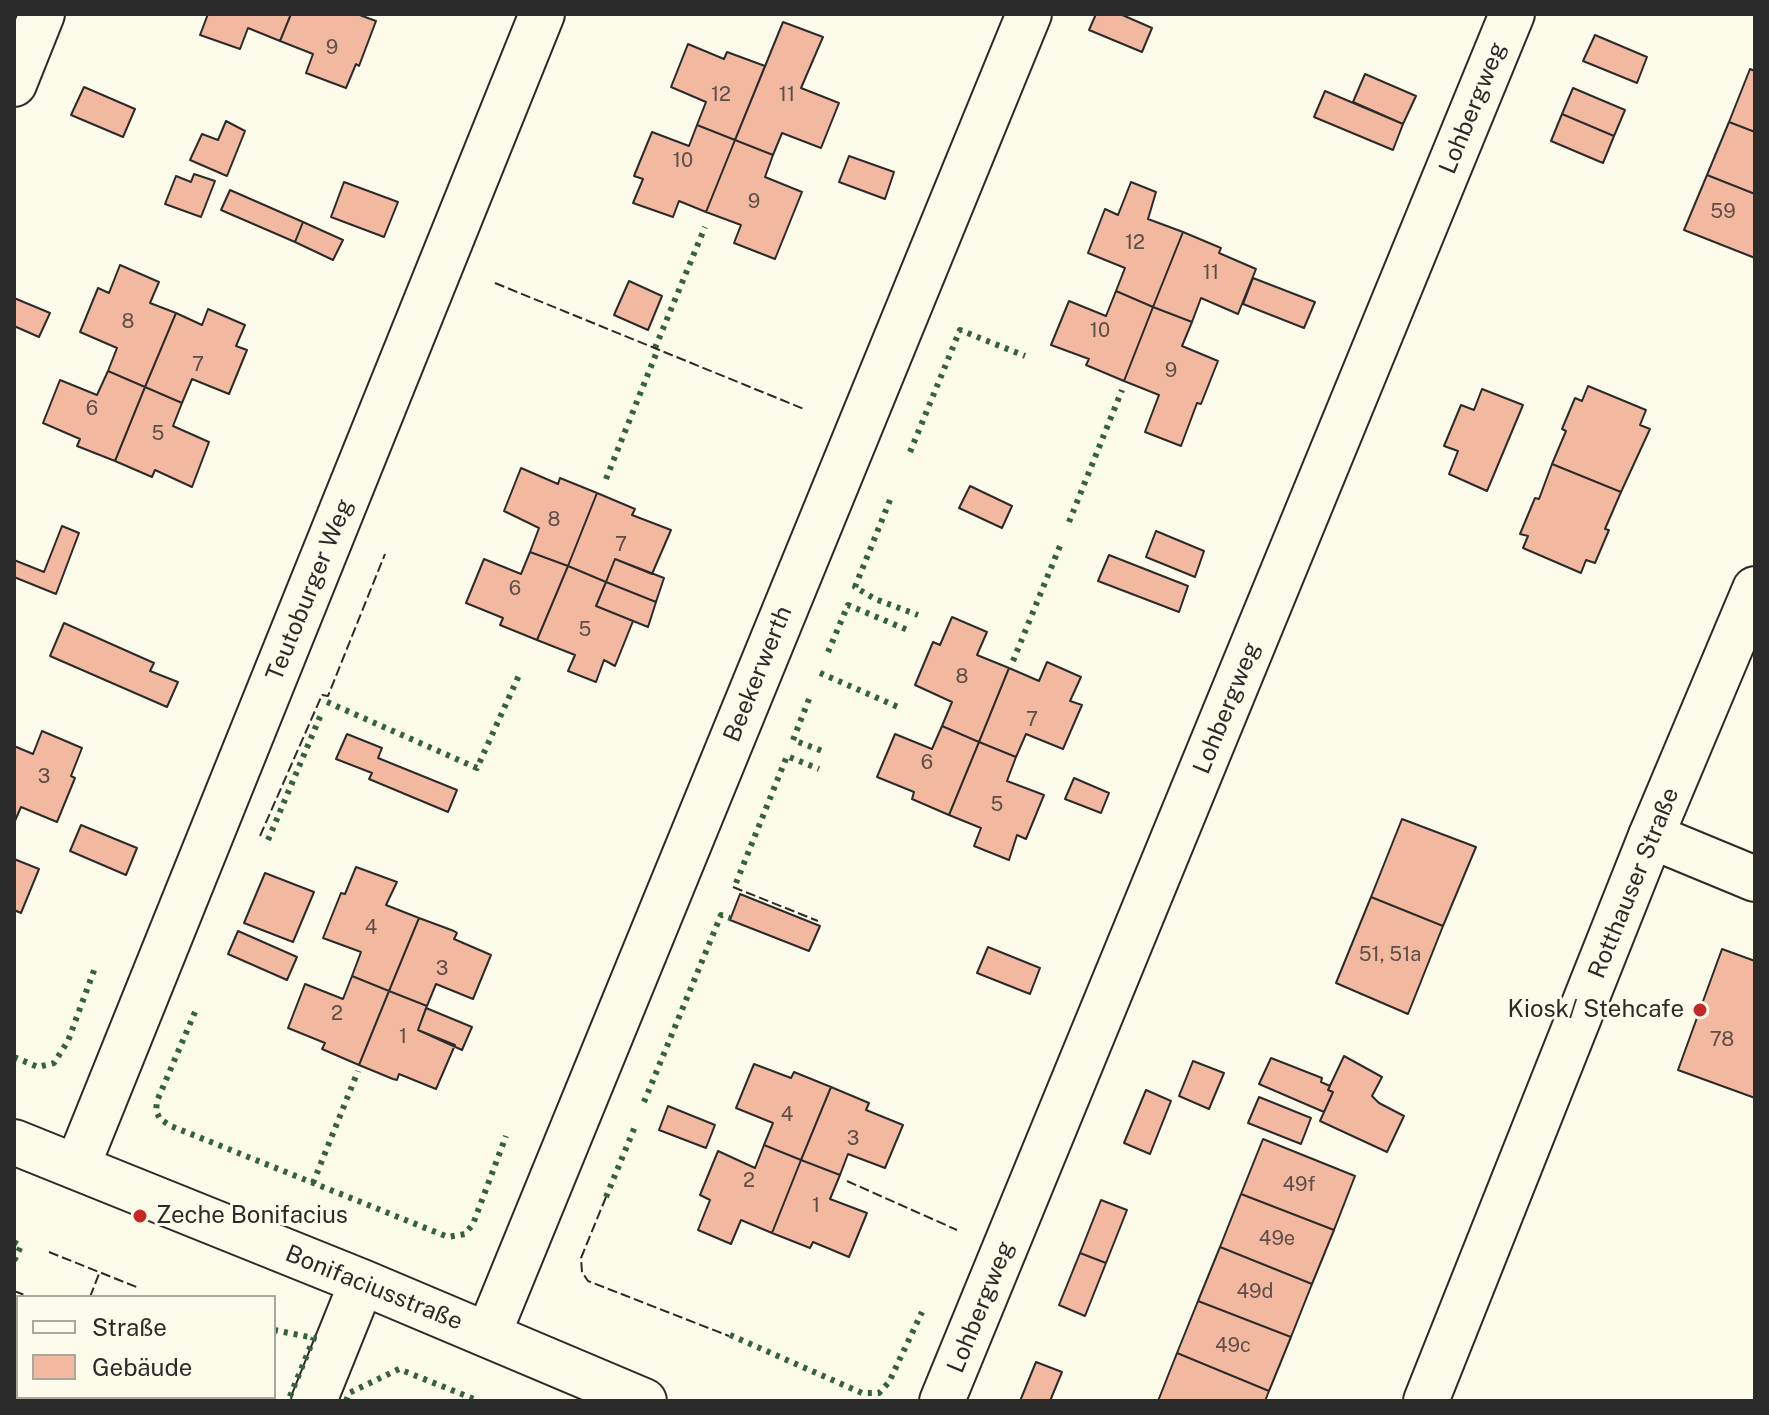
<!DOCTYPE html>
<meta charset="utf-8">
<style>
body{margin:0}
#map{position:relative;width:1769px;height:1415px;overflow:hidden;background:#fdfbea;font-family:"Public Sans",sans-serif}
canvas{display:block}
.frame{position:absolute;inset:0;border:16px solid #2b2b2b;pointer-events:none}
.legend{position:absolute;left:16px;top:1295px;width:260px;height:104px;box-sizing:border-box;background:#fdfbea;border:2px solid #a9a89e;margin:0;padding:10px 14px;list-style:none;font-size:24px;color:#2b2b2b}
.legend li{display:flex;align-items:center;gap:16px;height:40px}
.legend b{width:40px;border:2px solid #a9a89e}
</style>
<div id="map">
<canvas width="1769" height="1415"></canvas>
<div class="frame"></div>
<ul class="legend">
<li><b style="height:10px;background:#fdfbea"></b>Straße</li>
<li><b style="height:22px;background:#f2b8a0"></b>Gebäude</li>
</ul>
</div>
<script>
const ctx = document.querySelector('canvas').getContext('2d');
ctx.lineJoin = 'round';
function paint(path, color) {
  ctx.fillStyle = color;
  ctx.fill(path, 'evenodd');
}
function toPath(rows) {
  const path = new Path2D();
  for (const r of rows) {
    path.moveTo(r[0], r[1]);
    for (let i = 2; i < r.length; i += 2) path.lineTo(r[i], r[i + 1]);
  }
  return path;
}
function trace(path, color, width, dash) {
  ctx.strokeStyle = color;
  ctx.lineWidth = width;
  ctx.lineCap = dash ? 'butt' : 'round';
  ctx.setLineDash(dash || []);
  ctx.stroke(path);
}
function label(font, color, halo, rows, align = 'center') {
  ctx.font = font + ' "Public Sans",sans-serif';
  ctx.lineWidth = 6;
  ctx.setLineDash([]);
  ctx.textBaseline = 'middle';
  ctx.strokeStyle = halo;
  ctx.fillStyle = color;
  for (const [text, x, y, turn = 0] of rows) {
    ctx.save();
    ctx.translate(x, y);
    ctx.rotate((+turn || 0) * Math.PI / 180);
    ctx.textAlign = isNaN(turn) ? turn : align;
    if (halo) ctx.strokeText(text, 0, 0);
    ctx.fillText(text, 0, 0);
    ctx.restore();
  }
}
const building = toPath([
 [208,14,291,14,280,41,248,28,240,49,200,35,208,14],
 [291,14,357,14,376,21,359,66,356,64,346,88,306,73,313,54,280,41,291,14],
 [1096,14,1120,14,1152,28,1142,52,1089,30,1096,14],
 [783,22,823,37,801,88,839,103,821,148,782,133,773,155,735,140,783,22],
 [1595,35,1647,57,1637,83,1583,61,1595,35],
 [688,44,724,59,727,52,765,66,735,140,697,125,706,102,671,87,688,44],
 [1750,69,1755,71,1755,132,1729,122,1750,69],
 [1365,74,1416,96,1403,124,1353,102,1365,74],
 [84,87,135,109,123,137,71,115,84,87],
 [1573,88,1625,110,1614,136,1562,114,1573,88],
 [1325,91,1403,124,1393,150,1314,117,1325,91],
 [1562,114,1614,136,1603,163,1551,141,1562,114],
 [226,121,245,131,227,176,190,160,202,134,218,140,226,121],
 [1729,122,1755,132,1755,194,1707,175,1729,122],
 [697,125,735,140,706,212,679,201,673,217,633,203,643,179,634,176,652,132,689,146,697,125],
 [735,140,773,155,765,177,802,192,775,259,734,243,741,225,706,212,735,140],
 [849,156,894,172,885,199,839,182,849,156],
 [194,174,215,181,201,217,165,204,176,176,191,182,194,174],
 [1707,175,1755,194,1755,258,1684,230,1707,175],
 [344,182,398,202,384,237,331,217,344,182],
 [1131,182,1156,192,1148,219,1183,232,1153,307,1116,291,1125,268,1088,253,1105,209,1118,215,1131,182],
 [230,190,303,222,295,242,221,210,230,190],
 [303,222,343,240,333,260,295,242,303,222],
 [1183,232,1221,248,1219,253,1256,269,1238,314,1201,298,1192,322,1153,307,1183,232],
 [120,265,159,282,150,303,176,313,145,387,108,371,117,348,80,332,98,288,109,293,120,265],
 [1253,278,1315,302,1304,328,1243,304,1253,278],
 [629,281,662,296,648,330,614,315,629,281],
 [1116,291,1153,307,1124,381,1086,365,1089,359,1051,345,1069,301,1106,316,1116,291],
 [14,298,50,313,39,337,14,326,14,298],
 [1153,307,1192,322,1182,346,1218,361,1201,404,1197,403,1181,446,1145,432,1159,395,1124,381,1153,307],
 [208,309,245,325,236,346,247,350,229,394,192,379,182,403,145,387,176,313,202,325,208,309],
 [108,371,145,387,115,461,77,446,80,439,43,423,60,380,97,395,108,371],
 [1588,386,1646,410,1640,425,1650,429,1621,492,1552,464,1566,431,1562,429,1575,398,1582,401,1588,386],
 [145,387,182,403,173,426,209,442,192,487,155,470,152,477,115,461,145,387],
 [1482,389,1523,405,1487,491,1449,474,1458,451,1444,446,1461,405,1474,410,1482,389],
 [1552,464,1621,492,1605,529,1609,530,1595,563,1586,560,1581,573,1523,548,1528,536,1520,534,1535,498,1539,499,1552,464],
 [521,468,558,484,560,478,597,493,568,566,530,552,539,528,504,511,521,468],
 [970,486,1012,506,1002,528,959,508,970,486],
 [597,493,635,509,632,515,671,530,652,574,615,559,606,582,568,566,597,493],
 [62,526,79,533,56,594,14,577,14,560,44,572,62,526],
 [1156,531,1204,551,1195,577,1146,557,1156,531],
 [530,552,568,566,537,640,500,625,503,618,466,603,484,559,521,574,530,552],
 [1109,555,1188,586,1179,612,1098,581,1109,555],
 [615,559,664,578,656,602,606,582,615,559],
 [568,566,606,582,596,606,633,621,615,666,604,660,596,682,568,671,575,655,537,640,568,566],
 [606,582,656,602,648,627,596,606,606,582],
 [952,617,987,632,977,655,1009,668,979,742,942,726,952,702,915,685,933,642,940,645,952,617],
 [64,623,154,663,150,671,178,682,167,707,50,656,64,623],
 [1047,662,1081,677,1070,701,1082,705,1063,749,1026,734,1016,757,979,742,1009,668,1039,681,1047,662],
 [942,726,979,742,949,815,912,799,914,792,877,777,895,734,932,749,942,726],
 [42,731,82,748,71,776,75,778,57,822,21,807,14,823,14,746,33,754,42,731],
 [347,734,382,748,378,758,457,790,448,812,369,779,372,773,336,759,347,734],
 [979,742,1016,757,1007,781,1044,795,1026,839,1017,835,1009,860,974,846,981,828,949,815,979,742],
 [1074,778,1109,793,1101,813,1065,799,1074,778],
 [1402,819,1476,847,1443,926,1371,897,1402,819],
 [81,825,137,848,126,875,70,851,81,825],
 [14,859,39,869,21,913,14,910,14,859],
 [356,867,397,882,386,905,419,918,389,991,352,976,361,952,323,938,341,893,345,894,356,867],
 [265,873,314,892,293,942,244,923,265,873],
 [740,894,820,926,809,951,730,920,740,894],
 [1371,897,1443,926,1408,1014,1336,983,1371,897],
 [419,918,454,931,457,933,454,939,491,955,473,999,436,984,427,1006,389,991,419,918],
 [238,931,297,957,287,980,228,954,238,931],
 [988,947,1040,968,1030,994,977,973,988,947],
 [1722,949,1755,961,1755,1098,1678,1070,1722,949],
 [352,976,389,991,359,1065,322,1049,325,1043,288,1028,305,984,343,999,352,976],
 [389,991,427,1006,418,1030,455,1045,436,1089,399,1074,397,1080,393,1079,359,1065,389,991],
 [426,1008,472,1027,462,1050,418,1030,426,1008],
 [1344,1056,1382,1077,1372,1096,1379,1103,1404,1116,1387,1152,1320,1121,1333,1092,1328,1090,1344,1056],
 [1271,1058,1322,1078,1321,1082,1330,1086,1328,1090,1333,1092,1324,1112,1259,1084,1271,1058],
 [1193,1061,1224,1073,1209,1109,1179,1096,1193,1061],
 [754,1064,791,1078,794,1072,831,1087,801,1160,764,1145,773,1123,736,1108,754,1064],
 [831,1087,869,1103,866,1110,903,1125,885,1168,848,1154,840,1175,801,1160,831,1087],
 [1146,1090,1171,1101,1150,1154,1124,1143,1146,1090],
 [1259,1097,1311,1118,1301,1144,1248,1123,1259,1097],
 [668,1106,715,1125,706,1148,659,1130,668,1106],
 [1263,1139,1355,1176,1334,1230,1241,1194,1263,1139],
 [764,1145,801,1160,772,1233,741,1220,731,1244,698,1230,710,1200,700,1195,718,1151,755,1168,764,1145],
 [801,1160,840,1175,830,1199,867,1213,849,1257,813,1242,810,1248,772,1233,801,1160],
 [1241,1194,1334,1230,1312,1284,1220,1247,1241,1194],
 [1101,1200,1127,1210,1106,1263,1080,1253,1101,1200],
 [1220,1247,1312,1284,1291,1337,1198,1301,1220,1247],
 [1080,1253,1106,1263,1085,1316,1059,1305,1080,1253],
 [1198,1301,1291,1337,1269,1391,1177,1353,1198,1301],
 [18,1332,18,1397,43,1397,41,1401,14,1401,14,1342,18,1332],
 [1177,1353,1269,1391,1265,1401,1158,1401,1177,1353],
 [1036,1362,1062,1372,1050,1401,1020,1401,1036,1362],
 [43,1397,92,1397,90,1401,41,1401,43,1397]
]);
const street = toPath([
 [14,84,42,14],
 [1651,836,1755,879],
 [14,1142,362,1282,644,1401],
 [77,1167,542,14],
 [488,1335,1029,14],
 [314,1401,362,1282],
 [942,1401,1512,14]
]);
const secondary = toPath([
 [1426,1401,1651,836,1755,589]
]);
const hedge = toPath([
 [655,348,705,227],
 [910,452,960,330,1025,356],
 [606,479,658,349],
 [890,500,855,587,875,599,918,615],
 [1069,522,1122,390],
 [828,652,848,605,910,631],
 [1013,661,1062,541],
 [820,673,898,707],
 [809,699,793,740,825,752],
 [327,702,477,768,520,673],
 [268,840,322,712],
 [736,883,787,756,819,769],
 [195,1012,157,1101,156,1111,160,1119,171,1126,448,1237,465,1234,473,1224,506,1136],
 [14,1057,38,1067,54,1063,68,1041,96,965],
 [644,1102,721,915,730,918],
 [313,1183,358,1071],
 [606,1197,636,1124],
 [14,1242,21,1246,14,1261],
 [274,1330,314,1338,288,1401],
 [730,1335,862,1393,879,1393,889,1382,922,1312],
 [346,1401,349,1393,399,1369,479,1401]
]);
const fence = toPath([
 [495,283,804,409],
 [260,836,322,695,328,696,385,554],
 [733,887,818,921],
 [847,1181,957,1230],
 [606,1197,581,1258,582,1272,588,1281,729,1336],
 [49,1252,139,1288],
 [14,1291,30,1297],
 [90,1297,99,1274]
]);
const markers = [
 [1700,1010,8,"#c62828"],
 [140,1216,8,"#c62828"]
];
const numberNames = [
 ["9",332,48],
 ["12",721,95],
 ["11",787,95],
 ["10",683,161],
 ["9",754,202],
 ["59",1723,212],
 ["12",1135,243],
 ["11",1211,273],
 ["8",128,322],
 ["10",1100,331],
 ["7",198,365],
 ["9",1171,371],
 ["6",92,409],
 ["5",158,434],
 ["8",554,520],
 ["7",621,545],
 ["6",515,589],
 ["5",585,630],
 ["8",962,677],
 ["7",1032,720],
 ["6",927,763],
 ["3",44,777],
 ["5",997,805],
 ["4",371,928],
 ["51, 51a",1390,955],
 ["3",442,969],
 ["2",337,1014],
 ["1",403,1037],
 ["78",1722,1040],
 ["4",787,1115],
 ["3",853,1139],
 ["2",749,1181],
 ["49f",1299,1185],
 ["1",816,1206],
 ["49e",1277,1239],
 ["49d",1255,1292],
 ["49c",1233,1346]
];
const streetNames = [
 ["Lohbergweg",1473,108,-68],
 ["Teutoburger Weg",310,590,-68],
 ["Beekerwerth",758,674,-68],
 ["Lohbergweg",1227,708,-68],
 ["Rotthauser Straße",1634,883,-68],
 ["Bonifaciusstraße",374,1288,22],
 ["Lohbergweg",981,1307,-68]
];
const poiNames = [
 ["Kiosk/ Stehcafe",1684,1010],
 ["Zeche Bonifacius",156,1216,"left"]
];
paint(building, '#f2b8a0');
trace(building, '#2b2b2b', 2);
trace(street, '#2b2b2b', 48);
trace(secondary, '#2b2b2b', 48);
trace(street, '#fdfbea', 44);
trace(secondary, '#fdfbea', 44);
trace(hedge, '#34623c', 6, [4, 6]);
trace(fence, '#2b2b2b', 2, [10, 4]);
for (const [x, y, r, color] of markers) {
  const dot = new Path2D();
  dot.arc(x, y, r, 0, 2 * Math.PI);
  ctx.fillStyle = color;
  ctx.fill(dot);
  trace(dot, '#fdfbea', 3);
}
label('20px', '#5d4e48', null, numberNames);
label('24px', '#2b2b2b', '#fdfbea', streetNames);
label('24px', '#2b2b2b', '#fdfbea', poiNames, 'right');
</script>
